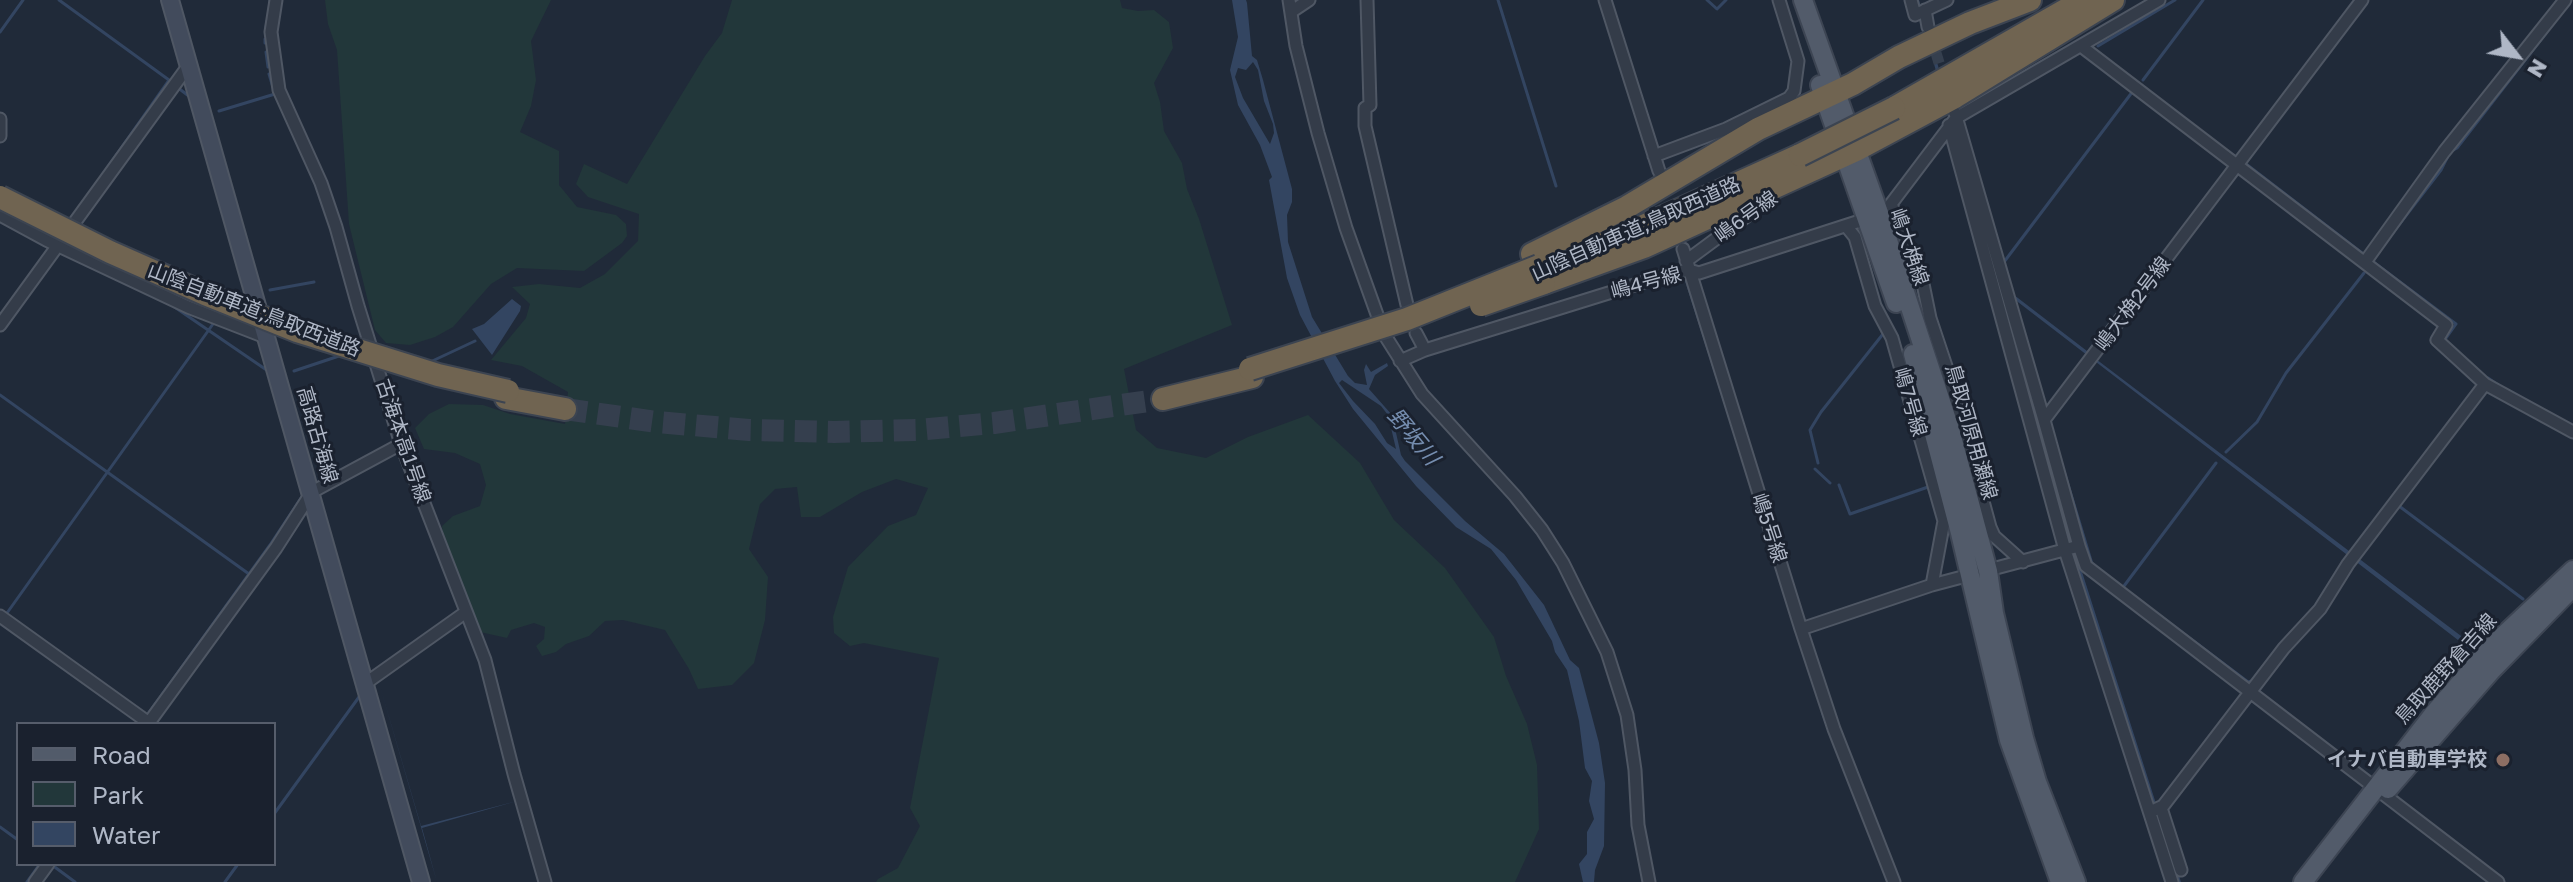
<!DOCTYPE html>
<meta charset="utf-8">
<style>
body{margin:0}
#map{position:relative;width:2573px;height:882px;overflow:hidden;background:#202a39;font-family:"Golos Text",sans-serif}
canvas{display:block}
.legend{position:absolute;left:16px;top:722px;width:260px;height:144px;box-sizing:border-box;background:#1a212e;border:2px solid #565d6b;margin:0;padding:10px 14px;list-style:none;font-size:24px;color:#afb7c6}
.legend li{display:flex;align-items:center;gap:16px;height:40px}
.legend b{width:40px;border:2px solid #565d6b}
.north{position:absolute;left:2477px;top:16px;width:80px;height:80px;-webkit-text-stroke:6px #1a212e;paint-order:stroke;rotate:121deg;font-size:22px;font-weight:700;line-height:32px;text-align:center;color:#afb7c6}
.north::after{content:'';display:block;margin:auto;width:28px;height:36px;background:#afb7c6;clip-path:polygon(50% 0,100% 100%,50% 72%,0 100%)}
</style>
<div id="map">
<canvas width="2573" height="882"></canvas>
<ul class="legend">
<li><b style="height:10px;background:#525b6a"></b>Road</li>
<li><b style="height:22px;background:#22373a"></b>Park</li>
<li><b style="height:22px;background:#334561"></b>Water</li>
</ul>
<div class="north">N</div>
</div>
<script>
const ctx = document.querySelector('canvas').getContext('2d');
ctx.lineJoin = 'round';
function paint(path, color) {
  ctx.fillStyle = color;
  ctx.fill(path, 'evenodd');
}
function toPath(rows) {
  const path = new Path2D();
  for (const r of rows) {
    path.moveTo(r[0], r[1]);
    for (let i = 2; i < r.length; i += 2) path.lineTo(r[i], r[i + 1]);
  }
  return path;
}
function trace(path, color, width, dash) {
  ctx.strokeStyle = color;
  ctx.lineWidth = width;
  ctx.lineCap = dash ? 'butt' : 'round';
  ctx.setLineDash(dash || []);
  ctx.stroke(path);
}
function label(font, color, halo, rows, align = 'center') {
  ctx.font = font + ' "Golos Text","Noto Sans JP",sans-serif';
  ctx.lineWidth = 6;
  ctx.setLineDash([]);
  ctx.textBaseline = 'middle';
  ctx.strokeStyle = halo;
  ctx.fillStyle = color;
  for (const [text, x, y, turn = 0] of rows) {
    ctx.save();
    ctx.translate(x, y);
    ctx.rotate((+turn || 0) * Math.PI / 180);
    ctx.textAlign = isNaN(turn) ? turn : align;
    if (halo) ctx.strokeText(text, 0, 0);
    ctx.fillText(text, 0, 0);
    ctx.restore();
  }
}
const green = toPath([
 [325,0,551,0,531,41,536,80,531,106,520,132,559,151,559,185,577,207,616,215,626,224,627,236,622,243,584,271,517,268,491,284,453,327,435,337,410,345,386,343,375,330,349,224,337,50,328,24],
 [732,0,1120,0,1122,8,1138,11,1154,10,1169,22,1173,48,1154,83,1160,102,1164,131,1182,163,1187,189,1199,219,1232,325,1124,369,1136,430,1157,448,1206,458,1248,437,1308,415,1360,463,1394,520,1445,568,1494,637,1506,676,1527,724,1537,765,1539,829,1515,882,876,882,878,879,898,868,920,826,910,808,939,658,864,643,850,646,834,633,833,617,848,567,888,526,916,515,928,488,896,479,862,492,820,517,801,517,797,487,775,489,760,504,749,549,768,577,765,620,754,663,732,685,698,689,689,669,665,630,623,620,605,621,589,636,566,644,556,652,542,656,536,646,544,639,545,627,534,623,511,630,507,638,480,632,443,538,442,526,453,516,480,506,486,485,480,464,455,453,424,449,415,428,429,414,449,404,483,405,510,414,565,424,568,392,522,366,491,360,526,318,530,304,512,287,539,284,580,288,605,274,638,241,639,214,588,197,576,184,584,164,627,184,705,56,722,33]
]);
const water = toPath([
 [1232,0,1246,0,1247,3,1252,56,1257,60,1263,80,1292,189,1292,202,1287,215,1288,242,1312,317,1348,376,1355,383,1367,385,1364,370,1366,364,1371,372,1387,363,1388,366,1375,375,1369,389,1392,415,1401,455,1405,461,1465,521,1504,554,1544,605,1570,660,1579,668,1599,743,1605,783,1604,846,1595,870,1594,882,1583,882,1579,864,1587,854,1587,832,1594,819,1589,801,1592,781,1585,768,1579,721,1567,670,1555,652,1552,641,1516,580,1491,549,1456,527,1416,486,1353,409,1335,381,1300,315,1287,278,1269,180,1272,177,1260,145,1238,105,1230,70,1238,37],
 [1253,62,1258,70,1264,101,1273,124,1274,133,1270,144,1243,98,1235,77,1238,68,1246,70],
 [1342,380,1381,406,1388,415,1396,449,1387,443,1375,424,1353,401,1339,383],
 [1916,0,1919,0,2039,415,2076,553,2181,882,2176,882,2072,554],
 [2175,237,2088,353,2469,642,2475,646,2471,650,2014,299,2014,295,2087,351],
 [512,299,521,306,520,311,492,355,472,329,484,324],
 [377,676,421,826,517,801,422,828,437,882]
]);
const stream = toPath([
 [59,0,169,80],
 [1498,0,1556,186],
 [1707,0,1717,9,1726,0],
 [269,12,270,0],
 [266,27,267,21],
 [0,32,23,0],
 [265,43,265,39],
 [2098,46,2175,0],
 [266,52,268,67],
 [2143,80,2203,0],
 [177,87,190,97],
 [219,111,275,94,269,74],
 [2246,164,2362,253],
 [100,178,169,80],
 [2388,239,2441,170,2450,152,2457,148,2546,33],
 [2372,261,2456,324,2444,341],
 [2004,262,2133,91],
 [1686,279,1750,482],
 [270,290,314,282],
 [173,306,268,371],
 [2432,342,2474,381],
 [428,363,475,341],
 [294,371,342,355],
 [2488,378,2501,387],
 [0,395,249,574],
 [2533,404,2551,414],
 [2056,445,2092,564],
 [2226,452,2257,422,2286,373,2364,273],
 [1818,463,1810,430,1821,412,1883,334,1878,323],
 [1815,469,1830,483],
 [1839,485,1850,514,1928,487,1933,501],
 [2399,506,2523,599],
 [2124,586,2216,463],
 [2139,600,2248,682,2252,681],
 [7,613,213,324],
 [148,714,270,545,303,495],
 [1823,714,1830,733],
 [274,814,359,697],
 [0,827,18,840],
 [52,865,75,882],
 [27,882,40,864],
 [225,882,238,864]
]);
const streetTunnel = toPath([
 [1931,37,1945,82]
]);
const highwayTunnel = toPath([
 [565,409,657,422,749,430,834,432,917,430,994,423,1163,399]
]);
const street = toPath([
 [276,0,271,32,279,90,321,183,336,227,358,306,401,444,485,660,514,774,545,882],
 [1289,0,1296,46,1318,133,1346,228,1384,334,1422,394,1515,496,1542,530,1563,563,1607,652,1627,715,1635,770,1638,825,1649,882],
 [1367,0,1370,105,1365,108,1365,126,1407,305],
 [1605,0,1659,171],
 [1911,0,1915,15,1947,0],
 [1925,10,1928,27],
 [1291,12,1309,0],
 [2081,46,2446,325,2437,340,2485,384,2573,432],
 [1955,113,2044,420],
 [0,119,0,136],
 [1949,125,2065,550,2172,882],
 [1654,156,1726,129,1789,98,1794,91,1798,61,1779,0],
 [0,215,46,240,188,307,268,338],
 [1846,226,1855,237,1875,306,1892,338,1944,521,1932,585],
 [1683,249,1801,629,1932,585,2079,546,2044,420,2362,0],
 [1686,261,1774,196],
 [2365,262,2444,152,2565,0],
 [0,325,189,65],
 [1416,333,1425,350],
 [1400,361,1425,350,1673,273,1689,270,1699,273,1866,219],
 [2079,546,2086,566,2498,882],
 [2023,562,1994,536,1990,527,1947,369,1930,318,1922,279,1891,204,1956,118,2159,0],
 [0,616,149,723],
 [1801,629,1834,729,1894,882],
 [366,683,466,612],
 [148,724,276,548,312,492,401,444],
 [2161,808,2181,870],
 [2150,812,2163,806,2284,648,2320,609,2348,564,2485,384],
 [35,882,48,864]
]);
const secondary = toPath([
 [170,0,421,882]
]);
const primary = toPath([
 [1803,0,1879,213,1950,429,1988,571,1994,613,2024,738,2037,782,2076,882],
 [1820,85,1896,303],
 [1913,354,1960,533,2009,740,2060,882],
 [2388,789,2491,671,2573,587],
 [2303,882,2435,712,2491,647,2573,570]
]);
const highway = toPath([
 [1894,108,2083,0],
 [1532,254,1627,207,1758,129,1853,84,1899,57,1970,23,2030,0],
 [1575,257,1800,155],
 [1544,283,1644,247,1856,150,1955,97,2113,0],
 [506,398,565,409],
 [1163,399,1252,377]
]);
const highwayBridge = toPath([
 [1800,155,1894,108],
 [0,197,110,252,205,294,297,331,438,375,508,391],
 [1481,305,1544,283],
 [1250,369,1407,319,1539,266]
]);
const markers = [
 [2503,760,8,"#8d6e63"]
];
const streetNames = [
 ["嶋6号線",1746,217,-36],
 ["山陰自動車道;鳥取西道路",1636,229,-24],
 ["嶋大桷線",1909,247,71],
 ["嶋4号線",1646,283,-15],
 ["嶋大桷2号線",2133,304,-53],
 ["山陰自動車道;鳥取西道路",254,310,21],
 ["嶋7号線",1910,402,74],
 ["鳥取河原用瀬線",1971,432,74],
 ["高路古海線",317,435,74],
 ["古海本高1号線",403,441,71],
 ["嶋5号線",1769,528,72],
 ["鳥取鹿野倉吉線",2446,669,-48]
];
const poiNames = [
 ["イナバ自動車学校",2487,760]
];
const waterNames = [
 ["野坂川",1413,437,50]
];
paint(green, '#22373a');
paint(water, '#334561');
trace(stream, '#334561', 3);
trace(streetTunnel, '#353f4e', 11, [11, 5.5]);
trace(highwayTunnel, '#353f4e', 22, [22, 11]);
trace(street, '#4f5764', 15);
trace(secondary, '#4f5764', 20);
trace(primary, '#3d4553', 22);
trace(highway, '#3c4451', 26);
trace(street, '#343c49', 11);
trace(secondary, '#424b5c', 16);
trace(primary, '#525b6a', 18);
trace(highway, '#706451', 22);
trace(highwayBridge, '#3c4451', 26, []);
trace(highwayBridge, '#706451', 22);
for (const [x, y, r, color] of markers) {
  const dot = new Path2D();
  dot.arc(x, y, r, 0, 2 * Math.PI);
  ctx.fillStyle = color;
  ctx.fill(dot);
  trace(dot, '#1a212e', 3);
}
label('20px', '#afb7c6', '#1a212e', streetNames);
label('bold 20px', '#afb7c6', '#1a212e', poiNames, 'right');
label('italic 22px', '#758daf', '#1a212e', waterNames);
</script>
